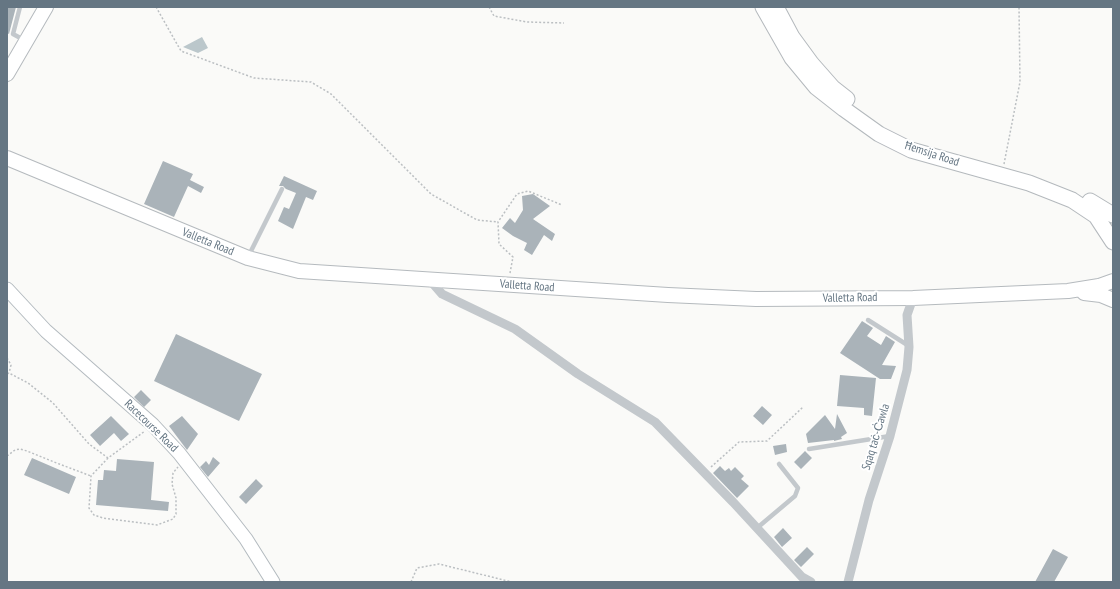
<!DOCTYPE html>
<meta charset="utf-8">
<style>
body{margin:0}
#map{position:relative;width:1120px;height:589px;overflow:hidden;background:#fafaf8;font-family:"PT Sans Narrow",sans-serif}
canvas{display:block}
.frame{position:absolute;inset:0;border:8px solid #657683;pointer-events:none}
</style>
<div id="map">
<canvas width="1120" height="589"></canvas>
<div class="frame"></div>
</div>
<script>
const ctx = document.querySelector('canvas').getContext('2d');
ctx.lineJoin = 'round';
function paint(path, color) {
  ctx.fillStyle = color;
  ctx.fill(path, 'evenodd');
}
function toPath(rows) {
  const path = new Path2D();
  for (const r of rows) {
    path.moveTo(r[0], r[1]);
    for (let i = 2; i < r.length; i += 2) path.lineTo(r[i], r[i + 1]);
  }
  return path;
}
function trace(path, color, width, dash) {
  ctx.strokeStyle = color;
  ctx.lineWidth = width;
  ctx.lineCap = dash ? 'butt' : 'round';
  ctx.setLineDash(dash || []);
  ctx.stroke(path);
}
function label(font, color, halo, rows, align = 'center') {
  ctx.font = font + ' "PT Sans Narrow",sans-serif';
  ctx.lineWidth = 4;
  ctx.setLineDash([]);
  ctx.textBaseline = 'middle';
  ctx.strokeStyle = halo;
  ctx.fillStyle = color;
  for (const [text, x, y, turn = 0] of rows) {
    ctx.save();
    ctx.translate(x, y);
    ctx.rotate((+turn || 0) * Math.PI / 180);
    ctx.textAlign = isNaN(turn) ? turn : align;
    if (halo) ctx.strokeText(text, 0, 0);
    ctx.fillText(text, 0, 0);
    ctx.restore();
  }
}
const water = toPath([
 [202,37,208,48,198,53,183,47]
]);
const building = toPath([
 [7,7,16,7,9,34,7,33],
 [163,161,193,174,190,180,204,187,201,193,188,186,174,217,144,204],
 [284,176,317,191,313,200,306,197,293,229,278,221,284,207,289,209,296,193,286,189,283,186,279,186],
 [533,194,550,206,533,219,555,234,552,241,544,235,532,255,524,250,527,243,513,236,502,228,510,218,515,223,523,210,522,196],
 [862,321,873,328,867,336,881,345,886,336,895,342,882,365,896,366,891,379,880,379,840,353],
 [176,334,262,374,239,421,154,381],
 [840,375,876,378,872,416,864,415,864,408,837,406],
 [141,390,151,400,144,407,134,397],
 [762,406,772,415,763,425,753,416],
 [837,414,847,433,841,437,842,439,834,441,834,440,808,443,806,434,825,415,835,429],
 [111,416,129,434,121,441,114,433,100,446,90,435],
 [182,416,198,434,187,450,169,426],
 [786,444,787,452,775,455,773,446],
 [805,451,812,458,801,469,794,462],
 [213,457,220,463,208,477,200,467,206,461,209,465],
 [32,458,76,477,69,494,24,475],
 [117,459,154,462,151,500,169,502,168,511,96,505,98,480,103,480,104,470,116,471],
 [720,466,725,471,729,468,731,471,735,467,744,476,741,479,749,486,737,498,713,473],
 [256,479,263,486,246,504,239,497],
 [783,528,792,538,782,547,774,537],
 [807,547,814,554,801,567,794,560],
 [1053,549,1068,557,1054,582,1035,582]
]);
const path = toPath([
 [156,7,181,51,254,78,311,82,331,94,431,194,477,220,498,222],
 [489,7,494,16,527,22,564,23],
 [1004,164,1020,82,1019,7],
 [510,273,513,257,499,244,498,222,517,194,528,191,562,205],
 [7,358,11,365,9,373],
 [7,374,9,373,28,383,53,403,89,444,108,458,145,431],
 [7,456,15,450,20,449,27,451,54,462,91,476],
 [108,458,91,476,89,508,94,515,103,518,157,525,173,519,176,514,176,498,172,484,173,473,178,467],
 [711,467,739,442,767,441,803,407],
 [411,582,417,568,439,564,512,582]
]);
const service = toPath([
 [20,7,13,34,24,40],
 [248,257,282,189],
 [868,320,909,346],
 [809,449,890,436],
 [757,528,795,496,798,488,779,464]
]);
const minor = toPath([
 [429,279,442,294,515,329,578,374,655,422,733,502,802,577,811,582],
 [848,582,869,500,890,436,907,370,909,347,907,315,913,298]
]);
const secondary = toPath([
 [7,289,46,331,153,425,179,453,246,539,273,582]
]);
const primary = toPath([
 [7,74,46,7],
 [7,158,248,258,299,271,668,295,756,299,913,298,1068,291,1099,286,1113,281],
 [1084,293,1101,295,1113,300]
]);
const trunk = toPath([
 [763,7,792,58,816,87,844,109,879,134,911,150,1029,183,1072,200,1096,216,1113,242],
 [776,7,792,37,811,63,833,88,847,99],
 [1090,201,1113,215]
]);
const streetNames = [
 ["Ħemsija Road",932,154,18],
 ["Valletta Road",208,242,22],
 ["Valletta Road",527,286,4],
 ["Valletta Road",850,298,-1],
 ["Racecourse Road",151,426,44],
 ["Sqaq taċ-Ċawla",876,437,-73]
];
paint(water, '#bbc7cb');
paint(building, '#aab3b9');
trace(secondary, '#b3babf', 15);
trace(primary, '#b5babe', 16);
trace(trunk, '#b4b9bd', 17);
trace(path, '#bbbfc2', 1.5, [2, 2]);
trace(service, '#c3c8cc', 4.5);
trace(minor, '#c3c8cc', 9);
trace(secondary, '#fff', 13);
trace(primary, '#fff', 14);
trace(trunk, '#fff', 15);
label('12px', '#657683', '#fff', streetNames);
</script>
